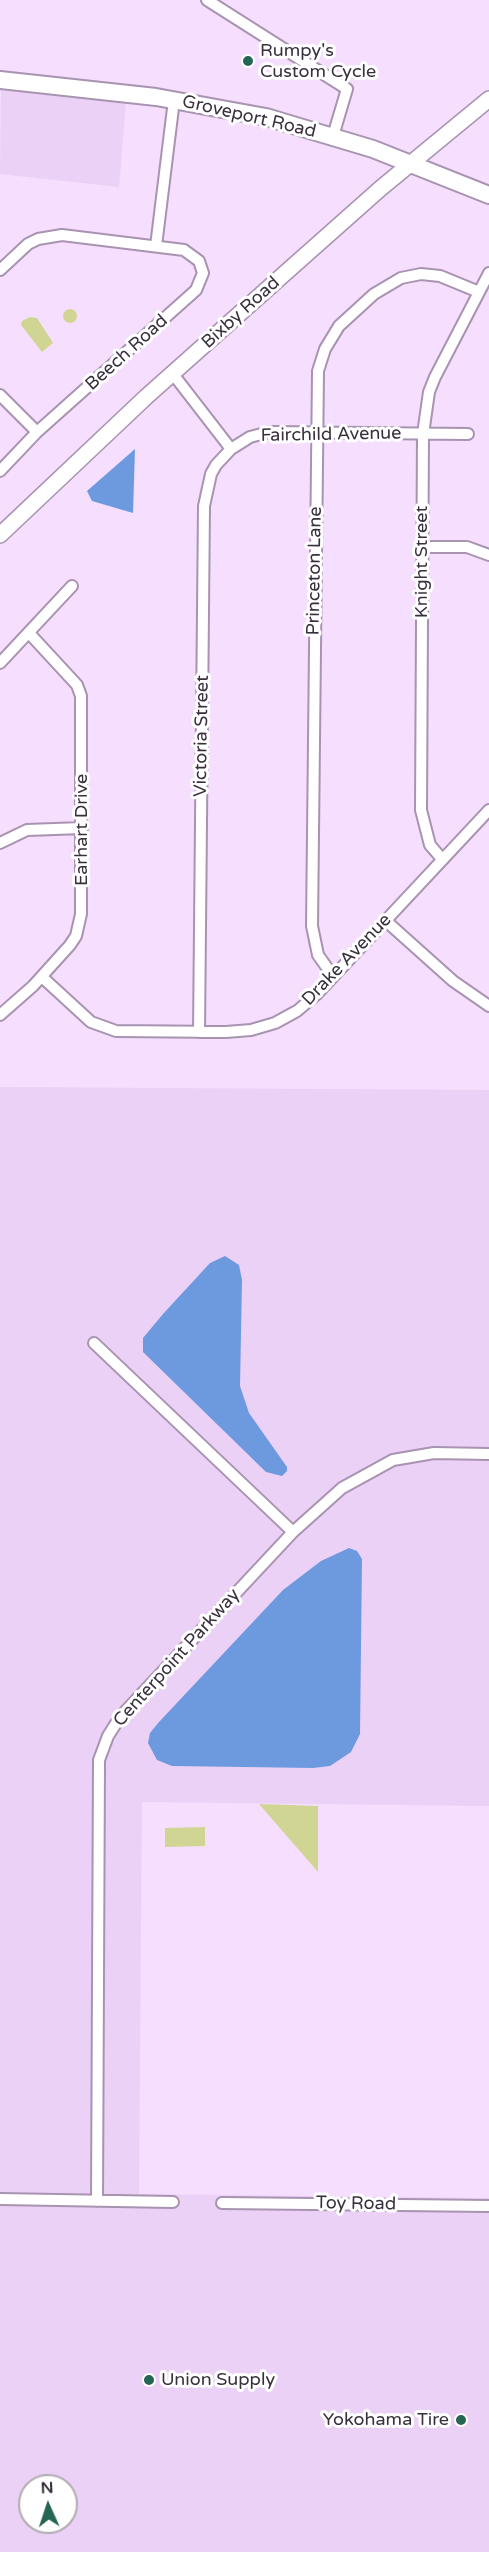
<!DOCTYPE html>
<style>
body{margin:0}
#map{position:relative;width:489px;height:2552px;overflow:hidden;background:#f5defe;font-family:"Varela Round",sans-serif}
canvas{display:block}
.north{position:absolute;left:18px;top:2474px;width:60px;height:60px;box-sizing:border-box;background:#fff;border:2px solid #b0acb1;border-radius:50%;rotate:357deg;font-size:16px;font-weight:700;line-height:24px;text-align:center;color:#39303d}
.north::after{content:'';display:block;margin:auto;width:21px;height:27px;background:#256553;clip-path:polygon(50% 0,100% 100%,50% 72%,0 100%)}
</style>
<div id="map">
<canvas width="489" height="2552"></canvas>
<div class="north">N</div>
</div>
<script>
const ctx = document.querySelector('canvas').getContext('2d');
ctx.lineJoin = 'round';
function paint(path, color) {
  ctx.fillStyle = color;
  ctx.fill(path, 'evenodd');
}
function toPath(rows) {
  const path = new Path2D();
  for (const r of rows) {
    if (r.length === 3) {
      path.moveTo(r[0] + r[2], r[1]);
      path.arc(r[0], r[1], r[2], 0, 2 * Math.PI);
      continue;
    }
    path.moveTo(r[0], r[1]);
    for (let i = 2; i < r.length; i += 2) path.lineTo(r[i], r[i + 1]);
  }
  return path;
}
function trace(path, color, width, dash) {
  ctx.strokeStyle = color;
  ctx.lineWidth = width;
  ctx.lineCap = dash ? 'butt' : 'round';
  ctx.setLineDash(dash || []);
  ctx.stroke(path);
}
function label(font, color, halo, rows, align = 'center') {
  ctx.font = font + ' "Varela Round",sans-serif';
  ctx.lineWidth = 6;
  ctx.setLineDash([]);
  ctx.textBaseline = 'middle';
  ctx.strokeStyle = halo;
  ctx.fillStyle = color;
  for (const [text, x, y, turn = 0] of rows) {
    ctx.save();
    ctx.translate(x, y);
    ctx.rotate((+turn || 0) * Math.PI / 180);
    ctx.textAlign = isNaN(turn) ? turn : align;
    if (halo) ctx.strokeText(text, 0, 0);
    ctx.fillText(text, 0, 0);
    ctx.restore();
  }
}
const built = toPath([
 [1,89,126,102,119,187,0,174],
 [0,1087,489,1090,489,1806,142,1802,139,2194,489,2198,489,2552,0,2552],
 [30,2486,66,2486,66,2522,30,2522]
]);
const green = toPath([
 [70,316,7],
 [30,317,37,318,53,343,42,352,21,325,22,321],
 [259,1804,318,1806,318,1872],
 [205,1827,205,1846,165,1847,165,1828]
]);
const water = toPath([
 [135,449,133,513,92,501,87,491],
 [225,1256,239,1265,242,1280,240,1386,249,1413,287,1467,287,1471,282,1476,266,1472,143,1352,143,1338,163,1314,210,1263],
 [349,1548,357,1551,362,1559,360,1734,351,1752,330,1766,313,1768,172,1766,157,1760,148,1743,150,1733,159,1722,283,1590,321,1561]
]);
const street = toPath([
 [207,0,347,89,333,136],
 [156,246,174,100],
 [0,270,28,244,38,239,62,235,184,250,199,261,203,273,196,290,37,432,0,471],
 [173,374,231,449],
 [0,395,37,432],
 [422,547,467,547,489,555],
 [0,663,72,586],
 [0,843,27,830,82,828],
 [442,859,430,845,421,810,423,434,429,392,435,377,489,273],
 [386,921,453,981,489,1006],
 [333,976,318,955,312,926,318,371,325,349,339,326,374,294,401,278,421,274,440,276,479,292],
 [42,977,91,1022,116,1031,226,1032,251,1030,275,1023,297,1011,317,994,489,810],
 [0,1015,33,986,70,945,76,936,81,914,81,696,77,685,29,633],
 [199,1032,204,506,211,474,216,465,231,449,250,437,269,432,468,434],
 [94,1343,293,1532],
 [0,2199,173,2202],
 [97,2201,99,1760,108,1736,120,1717,293,1532,342,1488,393,1460,434,1453,489,1454],
 [222,2203,489,2206]
]);
const secondary = toPath([
 [0,535,146,397,292,267,381,188,489,99]
]);
const primary = toPath([
 [0,80,156,97,266,117,373,149,489,195]
]);
const markers = [
 [248,61,6,"#256553"],
 [149,2380,6,"#256553"],
 [461,2420,6,"#256553"]
];
const poiNames = [
 ["Rumpy's",260,51],
 ["Custom Cycle",260,72],
 ["Union Supply",161,2380],
 ["Yokohama Tire",449,2420,"right"]
];
const streetNames = [
 ["Groveport Road",249,117,13],
 ["Bixby Road",241,313,-42],
 ["Beech Road",127,353,-42],
 ["Fairchild Avenue",331,435,-1],
 ["Knight Street",422,562,-90],
 ["Princeton Lane",315,571,-89],
 ["Victoria Street",202,736,-89],
 ["Earhart Drive",82,830,-90],
 ["Drake Avenue",347,960,-46],
 ["Centerpoint Parkway",177,1658,-48],
 ["Toy Road",356,2204,1]
];
paint(built, '#ebd1f6');
paint(green, '#d1d593');
paint(water, '#6d99df');
trace(street, '#a893b1', 14);
trace(secondary, '#a893b1', 18);
trace(primary, '#a893b1', 20);
trace(street, '#fff', 10);
trace(secondary, '#fff', 15);
trace(primary, '#fff', 16);
for (const [x, y, r, color] of markers) {
  const dot = new Path2D();
  dot.arc(x, y, r, 0, 2 * Math.PI);
  ctx.fillStyle = color;
  ctx.fill(dot);
  trace(dot, '#fff', 2);
}
label('18px', '#39303d', '#fff', poiNames, 'left');
label('18px', '#39303d', '#fff', streetNames);
</script>
